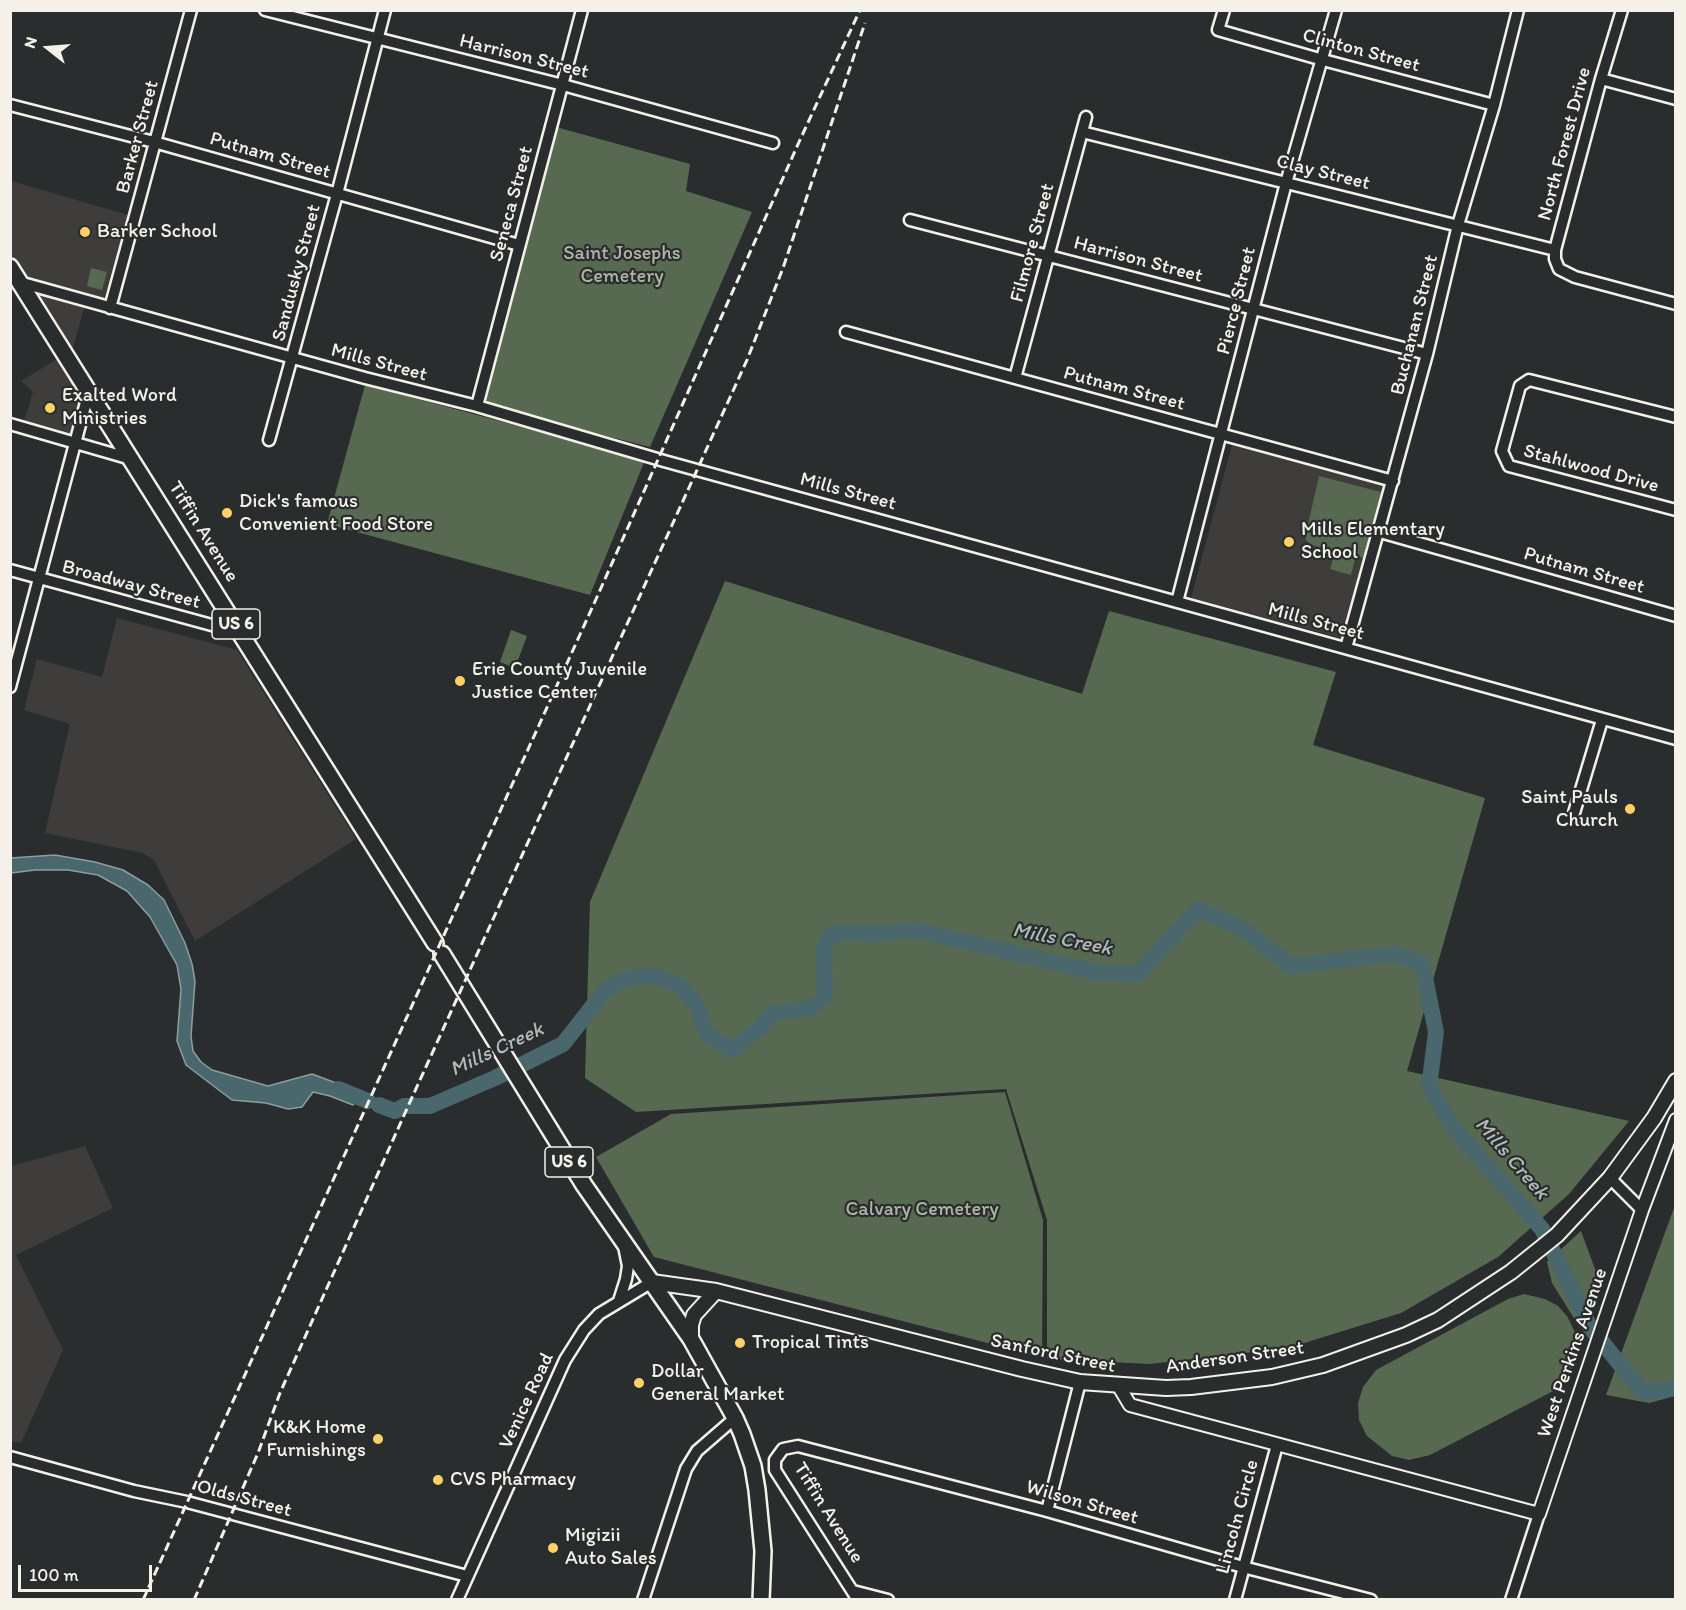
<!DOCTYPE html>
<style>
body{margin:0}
#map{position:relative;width:1686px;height:1610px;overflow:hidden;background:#2a2d2e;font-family:Itim,sans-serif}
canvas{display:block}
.frame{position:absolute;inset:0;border:12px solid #f4f1e8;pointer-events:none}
.north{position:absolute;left:18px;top:18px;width:60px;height:60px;-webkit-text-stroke:4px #2a2d2e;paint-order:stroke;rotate:287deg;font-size:16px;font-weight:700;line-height:24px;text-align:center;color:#f4f1e8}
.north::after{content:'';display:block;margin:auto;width:21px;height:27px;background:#f4f1e8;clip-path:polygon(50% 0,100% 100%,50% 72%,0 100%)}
.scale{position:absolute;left:18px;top:1565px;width:134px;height:27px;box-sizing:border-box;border:3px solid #f4f1e8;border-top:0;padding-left:8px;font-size:18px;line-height:21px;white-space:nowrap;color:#f4f1e8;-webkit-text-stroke:4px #2a2d2e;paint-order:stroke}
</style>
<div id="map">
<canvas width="1686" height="1610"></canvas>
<div class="frame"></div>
<div class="north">N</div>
<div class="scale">100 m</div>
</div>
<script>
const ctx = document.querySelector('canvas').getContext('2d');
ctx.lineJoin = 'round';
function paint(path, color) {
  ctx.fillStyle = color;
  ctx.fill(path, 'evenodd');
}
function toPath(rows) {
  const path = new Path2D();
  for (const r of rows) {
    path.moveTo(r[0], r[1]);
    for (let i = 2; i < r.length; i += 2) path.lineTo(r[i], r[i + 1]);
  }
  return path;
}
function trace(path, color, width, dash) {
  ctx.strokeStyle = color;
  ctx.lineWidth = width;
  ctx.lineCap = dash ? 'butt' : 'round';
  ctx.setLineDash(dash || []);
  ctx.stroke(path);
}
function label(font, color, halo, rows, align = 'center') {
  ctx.font = font + ' Itim,sans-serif';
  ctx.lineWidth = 4.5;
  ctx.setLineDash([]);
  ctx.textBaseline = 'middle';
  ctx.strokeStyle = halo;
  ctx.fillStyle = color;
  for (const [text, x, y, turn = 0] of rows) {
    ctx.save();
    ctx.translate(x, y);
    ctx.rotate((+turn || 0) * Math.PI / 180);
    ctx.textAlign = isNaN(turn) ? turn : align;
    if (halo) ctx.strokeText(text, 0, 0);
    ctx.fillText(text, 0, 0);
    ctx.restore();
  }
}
const built = toPath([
 [11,181,128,215,101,308,85,305,72,351,89,378,73,439,23,425,33,392,21,381,62,356,11,272],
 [1232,445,1386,486,1345,639,1191,598],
 [117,618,237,650,356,839,195,941,154,860,143,853,45,833,70,724,24,710,37,659,102,677],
 [85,1146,113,1208,16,1255,63,1350,21,1443,10,1441,11,1166]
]);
const green = toPath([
 [556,127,690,164,686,191,752,212,650,447,483,405],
 [91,268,107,272,102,290,87,286],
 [365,385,645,460,590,595,327,524],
 [1319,476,1381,492,1364,558,1321,548,1310,544,1306,540,1306,533],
 [1335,553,1355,559,1351,575,1330,569],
 [725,581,1082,694,1109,611,1336,672,1313,745,1485,798,1407,1071,1629,1121,1569,1194,1498,1257,1401,1313,1288,1348,1150,1364,1047,1359,1047,1220,1006,1089,636,1112,585,1078,590,902],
 [511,630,527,636,515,668,500,662],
 [1005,1092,1043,1220,1042,1357,654,1257,596,1157,671,1114],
 [1675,1205,1675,1396,1649,1403,1606,1395],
 [1581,1231,1602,1288,1580,1328,1552,1283,1547,1262],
 [1524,1294,1545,1299,1558,1306,1567,1316,1575,1332,1577,1353,1570,1374,1559,1388,1430,1455,1409,1460,1392,1456,1367,1436,1359,1420,1358,1403,1363,1387,1376,1370,1508,1299]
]);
const water = toPath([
 [55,855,95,862,123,870,148,885,164,900,185,943,192,964,195,981,191,1036,193,1051,201,1062,212,1070,268,1086,312,1074,360,1092,353,1105,330,1096,313,1092,302,1107,288,1109,266,1103,232,1100,186,1065,177,1041,181,989,177,965,150,917,127,891,98,875,68,870,35,870,11,873,11,858,55,855]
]);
const river = toPath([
 [338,1089,368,1101],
 [379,1105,395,1111,404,1106,430,1106,495,1078,563,1044,603,993,618,982,635,977,656,976,681,986,698,1007,706,1033,732,1050,761,1027,772,1013,812,1008,825,997,824,948,831,935,848,932,875,934,915,930,1099,973,1138,974,1198,909,1243,929,1292,966,1395,954,1422,963,1436,1032,1429,1087,1455,1129,1542,1229,1590,1327,1627,1373,1644,1393,1676,1388]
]);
const minor = toPath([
 [265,10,563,85,773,143],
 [1224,10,1218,30,1323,60,1494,105],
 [1622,10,1601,79,1555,250,1555,259,1559,269,1575,277,1676,304],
 [1601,79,1676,99],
 [10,105,154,142,519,245],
 [1082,132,1555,250],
 [910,220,1427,354],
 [19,282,365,378,477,406,664,461,1676,739],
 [110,308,191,10],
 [846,332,1393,481],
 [1015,378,1086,117],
 [477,406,582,10],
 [1676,417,1529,380,1520,386,1502,451,1509,466,1676,510],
 [10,424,131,459],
 [269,440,337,194,385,10],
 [1380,532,1676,616],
 [10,570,241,633],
 [1177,602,1286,183,1336,10],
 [1346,648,1427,354,1458,225,1494,105,1518,10],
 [10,687,89,391],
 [1574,813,1602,720],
 [1610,1178,1642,1210],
 [619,1301,626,1279,628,1266,624,1246],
 [10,1457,134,1491,187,1502,467,1576],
 [1047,1511,1080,1382],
 [853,1591,888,1600],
 [457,1600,565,1360,584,1330,599,1314,652,1282],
 [643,1600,686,1469,697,1451,735,1418],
 [858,1600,775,1470,775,1460,783,1449,798,1446,1047,1511,1243,1567,1371,1600],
 [1235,1600,1277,1445],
 [1511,1600,1539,1514]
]);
const tertiary = toPath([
 [1118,1385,1130,1405,1539,1514,1642,1210,1676,1120]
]);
const secondary = toPath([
 [652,1282,716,1291,1022,1369,1080,1382,1166,1388,1191,1387,1272,1377,1323,1365,1406,1335,1438,1320,1511,1272,1557,1235,1610,1178,1654,1118,1676,1081],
 [691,1339,691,1325,694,1315,716,1291]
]);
const primary = toPath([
 [10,267,435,943],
 [442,954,584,1185,691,1339,735,1418,742,1434,753,1466,757,1490,763,1551,761,1600]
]);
const rail = toPath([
 [143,1600,597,597,799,142,860,10],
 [194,1600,258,1453,280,1393,405,1113,747,360,783,268,865,23]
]);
const markers = [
 [85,232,6,"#ffd166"],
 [50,408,6,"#ffd166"],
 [227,513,6,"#ffd166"],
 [1289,542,6,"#ffd166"],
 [460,681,6,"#ffd166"],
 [1630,809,6,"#ffd166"],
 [740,1343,6,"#ffd166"],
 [639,1383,6,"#ffd166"],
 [378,1439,6,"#ffd166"],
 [438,1480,6,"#ffd166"],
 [553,1548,6,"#ffd166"]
];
const shields = [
 [236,624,48],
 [569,1162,48]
];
const shieldNames = [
 ["US 6",236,624],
 ["US 6",569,1162]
];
const streetNames = [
 ["Clinton Street",1361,51,15],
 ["Harrison Street",524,57,14],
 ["Barker Street",138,137,-75],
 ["North Forest Drive",1565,144,-75],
 ["Putnam Street",270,156,16],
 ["Clay Street",1323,173,14],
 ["Seneca Street",512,204,-75],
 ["Filmore Street",1033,243,-75],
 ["Harrison Street",1138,260,15],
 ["Sandusky Street",297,273,-75],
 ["Pierce Street",1237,301,-76],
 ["Buchanan Street",1415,325,-76],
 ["Mills Street",379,363,15],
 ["Putnam Street",1124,389,15],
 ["Stahlwood Drive",1591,469,15],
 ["Mills Street",848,492,15],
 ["Tiffin Avenue",203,532,58],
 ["Putnam Street",1584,571,16],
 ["Broadway Street",131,585,15],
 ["Mills Street",1316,622,15],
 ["West Perkins Avenue",1573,1353,-71],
 ["Sanford Street",1053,1354,12],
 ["Anderson Street",1235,1358,-8],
 ["Venice Road",527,1401,-65],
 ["Olds Street",244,1499,15],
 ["Wilson Street",1082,1503,16],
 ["Tiffin Avenue",828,1513,58],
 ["Lincoln Circle",1238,1517,-75]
];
const poiNames = [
 ["Barker School",97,232],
 ["Exalted Word",62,396],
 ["Ministries",62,419],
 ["Dick's famous",239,502],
 ["Convenient Food Store",239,525],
 ["Mills Elementary",1301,530],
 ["School",1301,553],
 ["Erie County Juvenile",472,670],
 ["Justice Center",472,693],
 ["Saint Pauls",1618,798,"right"],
 ["Church",1618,821,"right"],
 ["Tropical Tints",752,1343],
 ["Dollar",651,1372],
 ["General Market",651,1395],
 ["K&K Home",366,1428,"right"],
 ["Furnishings",366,1451,"right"],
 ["CVS Pharmacy",450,1480],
 ["Migizii",565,1536],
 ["Auto Sales",565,1559]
];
const parkNames = [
 ["Saint Josephs",622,254],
 ["Cemetery",622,277],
 ["Calvary Cemetery",922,1210]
];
const waterNames = [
 ["Mills Creek",1062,940,11],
 ["Mills Creek",497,1050,-25],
 ["Mills Creek",1511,1159,49]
];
paint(built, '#3f3d3b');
paint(green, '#586952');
paint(water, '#49676c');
trace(water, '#8d9e9e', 1.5);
trace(river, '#49676c', 16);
trace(minor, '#f4f1e8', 15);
trace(tertiary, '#f4f1e8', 16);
trace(secondary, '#f4f1e8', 18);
trace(primary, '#f4f1e8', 20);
trace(minor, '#2a2d2e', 10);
trace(tertiary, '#2a2d2e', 12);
trace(secondary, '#2a2d2e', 14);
trace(primary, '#2a2d2e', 15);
trace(rail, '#f4f1e8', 3, [9, 4.5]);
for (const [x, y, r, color] of markers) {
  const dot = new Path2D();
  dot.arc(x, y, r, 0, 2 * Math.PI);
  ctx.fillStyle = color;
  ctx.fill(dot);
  trace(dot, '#2a2d2e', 2);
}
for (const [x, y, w] of shields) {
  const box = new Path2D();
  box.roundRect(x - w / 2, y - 15, w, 30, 4.5);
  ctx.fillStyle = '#2a2d2e';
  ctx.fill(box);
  trace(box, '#f4f1e8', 1.5);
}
label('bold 18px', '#f4f1e8', null, shieldNames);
label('20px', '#f4f1e8', '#2a2d2e', streetNames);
label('20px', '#f4f1e8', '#2a2d2e', poiNames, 'left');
label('20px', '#aeb4a4', '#2a2d2e', parkNames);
label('italic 21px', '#b0bab6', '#2a2d2e', waterNames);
</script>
